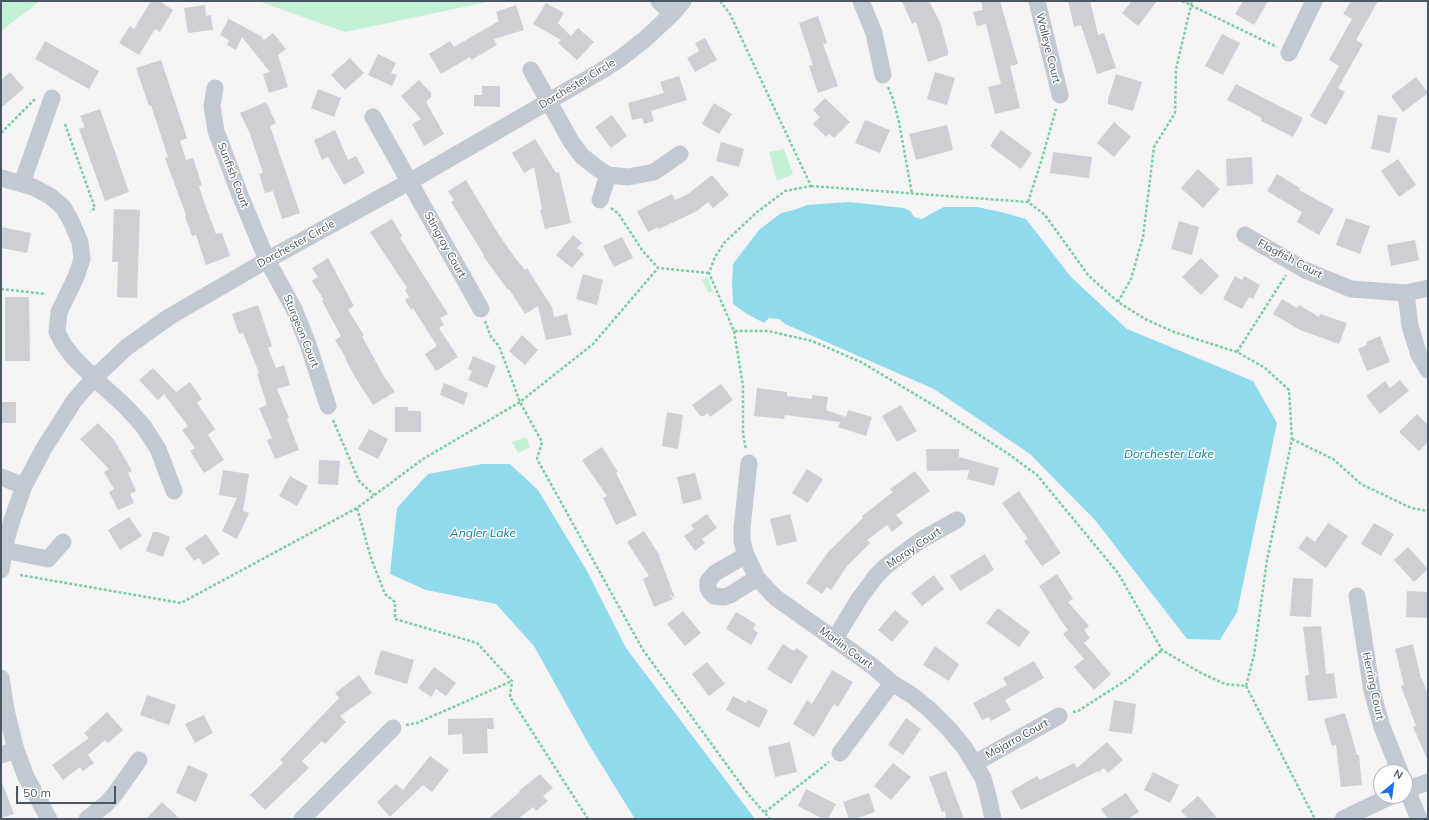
<!DOCTYPE html>
<style>
body{margin:0}
#map{position:relative;width:1429px;height:820px;overflow:hidden;background:#f5f3f3;font-family:Mulish,sans-serif}
canvas{display:block}
.frame{position:absolute;inset:0;border:2px solid #4a5661;pointer-events:none}
.north{position:absolute;left:1373px;top:764px;width:40px;height:40px;box-sizing:border-box;background:#fff;border:1px solid #b7bbc0;border-radius:50%;rotate:29deg;font-size:11px;font-weight:700;line-height:16px;text-align:center;color:#4a5661}
.north::after{content:'';display:block;margin:auto;width:14px;height:18px;background:#1a73e8;clip-path:polygon(50% 0,100% 100%,50% 72%,0 100%)}
.scale{position:absolute;left:16px;top:786px;width:100px;height:18px;box-sizing:border-box;border:2px solid #4a5661;border-top:0;padding-left:5px;font-size:12px;line-height:14px;white-space:nowrap;color:#4a5661;-webkit-text-stroke:3px #fff;paint-order:stroke}
</style>
<div id="map">
<canvas width="1429" height="820"></canvas>
<div class="frame"></div>
<div class="north">N</div>
<div class="scale">50 m</div>
</div>
<script>
const ctx = document.querySelector('canvas').getContext('2d');
ctx.lineJoin = 'round';
function paint(path, color) {
  ctx.fillStyle = color;
  ctx.fill(path, 'evenodd');
}
function toPath(rows) {
  const path = new Path2D();
  for (const r of rows) {
    path.moveTo(r[0], r[1]);
    for (let i = 2; i < r.length; i += 2) path.lineTo(r[i], r[i + 1]);
  }
  return path;
}
function trace(path, color, width, dash) {
  ctx.strokeStyle = color;
  ctx.lineWidth = width;
  ctx.lineCap = dash ? 'butt' : 'round';
  ctx.setLineDash(dash || []);
  ctx.stroke(path);
}
function label(font, color, halo, rows, align = 'center') {
  ctx.font = font + ' Mulish,sans-serif';
  ctx.lineWidth = 3;
  ctx.setLineDash([]);
  ctx.textBaseline = 'middle';
  ctx.strokeStyle = halo;
  ctx.fillStyle = color;
  for (const [text, x, y, turn = 0] of rows) {
    ctx.save();
    ctx.translate(x, y);
    ctx.rotate((+turn || 0) * Math.PI / 180);
    ctx.textAlign = isNaN(turn) ? turn : align;
    if (halo) ctx.strokeText(text, 0, 0);
    ctx.fillText(text, 0, 0);
    ctx.restore();
  }
}
const green = toPath([
 [1,1,40,1,1,31],
 [258,1,492,1,345,32],
 [784,149,793,174,777,181,769,152],
 [707,277,713,291,709,293,702,280],
 [526,437,530,447,518,453,512,442]
]);
const water = toPath([
 [849,202,904,208,910,211,914,217,922,219,934,212,944,207,977,207,1001,212,1026,219,1071,277,1127,329,1253,381,1277,423,1237,612,1220,640,1187,639,1095,520,1030,454,934,389,785,324,779,319,769,318,764,323,747,314,733,304,732,283,733,264,759,230,781,213,794,210,807,205],
 [482,464,510,464,538,490,587,571,626,648,755,819,635,819,588,743,534,646,496,604,426,590,390,574,397,508,428,474]
]);
const building = toPath([
 [151,1,159,1,173,10,160,32,155,29,139,55,119,43,130,26,134,29],
 [902,1,929,1,940,22,948,51,948,55,928,62,916,22,912,24],
 [981,1,1000,1,1018,64,1010,66,1020,108,995,114,988,87,1001,84,986,24,977,26,973,12,983,10],
 [1068,1,1090,1,1098,35,1104,33,1116,68,1097,74,1081,25,1074,27],
 [1132,1,1157,1,1138,26,1122,13],
 [1243,1,1268,1,1254,25,1235,14],
 [1351,1,1378,1,1356,40,1363,44,1338,88,1345,92,1326,125,1310,116,1339,66,1329,60,1352,19,1343,14],
 [546,3,564,13,558,23,571,36,578,28,594,42,577,60,558,43,561,40,533,24],
 [205,5,206,16,211,15,213,30,188,33,184,8],
 [516,5,524,30,494,39,497,45,471,60,470,57,441,74,429,54,450,41,454,47,499,21,496,12],
 [818,16,827,43,823,44,838,86,818,93,809,66,813,65,799,23],
 [227,18,261,36,264,40,273,33,286,49,278,55,288,87,269,93,263,74,270,72,242,37,236,50,227,45,229,40,220,35,228,20],
 [1222,34,1240,43,1223,75,1205,66],
 [705,38,717,60,695,72,687,58,699,51,695,43],
 [45,41,99,71,89,89,35,59],
 [378,54,396,63,391,73,397,75,392,86,368,75],
 [350,58,364,73,345,90,331,75],
 [161,60,187,138,180,141,186,160,193,158,202,185,199,186,204,202,216,234,222,233,230,256,206,265,196,235,192,236,185,216,186,215,165,158,168,157,151,105,149,106,136,68],
 [10,72,24,88,1,108,1,80],
 [935,72,955,78,947,105,927,99],
 [1116,74,1142,82,1133,111,1108,104,1108,99],
 [679,76,687,100,651,111,654,121,644,124,642,118,632,120,628,103,664,93,660,82],
 [1416,77,1428,93,1403,112,1391,96],
 [419,80,431,93,431,97,426,102,444,134,424,146,412,124,421,119,401,96],
 [1236,84,1303,118,1293,137,1261,121,1262,118,1227,100],
 [482,86,500,86,500,107,474,106,474,95,482,95],
 [318,89,341,98,334,117,311,108],
 [825,98,850,122,834,138,829,134,826,137,813,124,820,117,813,110],
 [266,102,276,123,270,126,300,213,282,219,273,191,265,193,259,174,263,173,250,134,240,113],
 [714,103,732,114,719,134,702,124],
 [100,109,129,192,105,201,79,129,85,127,80,116],
 [612,115,627,136,611,148,595,127],
 [1378,115,1397,118,1390,153,1371,149],
 [865,120,890,130,880,153,855,143],
 [1114,122,1131,137,1114,157,1097,143],
 [947,125,953,150,916,160,909,134],
 [335,130,348,160,356,156,365,173,344,185,328,157,322,160,314,140],
 [1001,130,1032,153,1021,169,990,146],
 [535,139,556,173,559,172,571,223,545,229,540,210,542,209,534,167,524,173,512,153],
 [721,142,744,149,739,167,716,161],
 [1053,152,1092,157,1089,178,1050,173],
 [1252,157,1253,184,1227,186,1226,159],
 [1398,159,1416,185,1399,197,1381,171],
 [1198,169,1220,189,1203,208,1181,188],
 [1277,174,1300,188,1299,190,1334,209,1319,235,1297,222,1302,212,1267,191],
 [712,175,729,195,713,208,708,202,697,211,659,229,658,227,648,232,637,211,672,194,675,200,688,194],
 [466,180,499,235,516,259,525,270,527,268,533,278,552,307,554,317,567,314,572,335,546,340,538,306,525,314,509,289,508,290,483,256,484,255,451,202,454,200,448,191],
 [114,209,140,210,137,298,117,297,118,262,112,262],
 [1346,218,1370,226,1360,254,1336,245],
 [392,219,402,236,400,238,448,314,440,318,444,325,439,328,458,357,436,371,425,354,437,346,413,308,411,310,405,300,409,297,405,290,407,288,370,232],
 [1179,221,1199,227,1192,255,1171,249],
 [1,227,31,233,27,253,1,248],
 [573,235,582,243,577,248,584,254,572,268,556,255],
 [622,237,633,258,614,267,603,246],
 [1415,240,1419,260,1391,266,1387,245],
 [328,258,354,306,348,310,364,335,362,336,383,375,395,392,373,405,355,377,345,358,346,358,335,340,341,336,322,301,324,300,312,281,318,277,312,268],
 [1201,258,1219,276,1201,295,1182,277],
 [583,274,603,280,597,305,576,299],
 [1235,276,1242,280,1244,276,1260,285,1253,299,1249,297,1242,309,1223,299],
 [5,297,29,297,30,361,5,361],
 [1282,299,1297,308,1299,305,1319,317,1320,314,1347,323,1339,344,1300,330,1273,314],
 [258,305,272,346,268,348,276,368,284,365,290,385,277,389,289,418,287,419,299,450,275,459,267,440,272,438,259,408,267,405,257,374,259,373,243,333,239,334,232,314],
 [522,335,538,350,525,365,509,351],
 [1380,336,1390,362,1367,371,1358,349,1367,345,1366,342],
 [473,356,496,366,487,388,468,380,472,371,468,369],
 [153,368,176,392,190,382,202,399,197,403,215,429,208,435,224,460,204,473,190,451,195,448,182,430,188,426,164,394,158,400,139,380],
 [1400,380,1409,391,1380,414,1366,396,1385,381,1390,388],
 [444,383,468,393,464,405,440,395],
 [721,384,733,400,710,417,708,413,704,416,700,416,692,405],
 [757,388,787,392,787,396,812,399,812,395,828,397,826,410,846,417,848,410,872,417,866,436,838,427,840,422,785,415,784,419,754,416],
 [1,402,16,402,16,423,1,423],
 [901,405,917,431,897,442,882,416],
 [395,407,408,407,408,411,421,411,421,432,395,432],
 [667,412,683,415,678,449,662,446],
 [1417,414,1428,425,1428,442,1419,451,1399,432],
 [98,423,114,440,132,471,128,473,136,491,130,494,134,503,118,510,109,492,114,489,104,472,109,469,80,439],
 [369,429,388,439,378,459,358,449],
 [602,447,618,472,616,473,637,515,616,525,603,498,607,496,582,460],
 [926,449,959,449,959,457,999,468,994,486,967,479,969,470,927,471],
 [319,460,340,461,338,485,318,484],
 [807,469,823,479,808,503,792,493],
 [223,470,249,474,243,511,249,513,237,539,222,531,237,498,219,495],
 [915,471,930,491,896,515,903,523,892,532,887,525,867,540,870,543,847,566,831,590,827,587,822,594,806,583,829,551,863,518,862,516,893,492,890,489],
 [695,473,702,499,683,504,677,477],
 [290,476,308,486,297,506,279,496],
 [1019,491,1061,553,1042,566,1024,541,1028,539,1002,503],
 [707,514,717,528,702,539,705,543,695,551,684,536,694,529,691,525],
 [790,514,797,541,777,546,770,519],
 [129,517,142,536,120,550,108,530],
 [1328,523,1348,536,1326,568,1298,548,1307,536,1315,542],
 [1374,523,1394,534,1381,556,1361,544],
 [644,531,660,556,659,556,675,598,669,594,673,599,654,607,643,579,649,576,627,542],
 [153,532,158,532,170,537,163,557,146,551],
 [206,534,220,554,203,565,199,558,194,561,185,548],
 [1408,547,1428,569,1414,582,1394,560],
 [985,554,994,570,960,591,950,576],
 [1057,574,1073,599,1068,602,1089,626,1084,630,1090,638,1084,643,1111,674,1094,690,1074,667,1084,659,1063,634,1068,630,1062,622,1039,586],
 [934,575,944,589,922,606,911,593],
 [1293,578,1313,579,1311,617,1290,616],
 [1407,591,1428,592,1428,618,1406,617],
 [998,608,1030,632,1019,647,986,623],
 [895,610,909,622,892,642,878,630],
 [683,611,701,633,685,646,667,624],
 [736,612,756,624,753,629,758,633,751,645,726,629],
 [1321,626,1326,674,1334,673,1337,698,1308,701,1305,676,1309,675,1303,627],
 [783,644,794,651,796,648,808,656,791,684,767,669],
 [1413,644,1421,679,1422,679,1428,694,1428,761,1413,727,1416,726,1401,686,1404,685,1395,649],
 [935,646,959,664,949,681,923,665],
 [381,650,414,660,407,684,374,674],
 [1034,661,1044,678,1005,700,1011,710,991,721,989,717,982,720,973,703,1007,685,1003,678],
 [707,662,725,684,709,696,692,674],
 [434,667,456,683,446,696,436,689,431,697,418,688],
 [832,670,853,682,838,707,834,704,814,737,793,724,807,700,812,704],
 [359,675,372,693,340,716,346,722,325,744,322,741,302,761,309,768,265,810,250,795,283,763,280,760,339,698,335,693],
 [147,695,176,705,169,725,140,715],
 [733,696,746,703,748,700,768,710,759,728,726,710],
 [1114,700,1136,704,1132,734,1109,731],
 [107,712,123,730,108,743,105,740,88,755,94,763,83,771,80,767,63,780,52,765,89,738,84,733],
 [1345,713,1357,755,1359,755,1362,785,1341,787,1336,745,1332,746,1324,719],
 [204,715,213,733,195,743,185,724],
 [493,718,494,729,487,729,488,753,463,754,462,734,448,735,448,719],
 [906,718,921,729,903,755,888,745],
 [790,742,797,772,775,777,768,747],
 [1107,742,1123,760,1108,773,1104,768,1099,772,1098,771,1021,810,1011,791,1037,776,1040,780,1074,763,1077,768],
 [430,756,449,770,432,792,423,785,390,817,377,802,396,784,403,790],
 [893,763,911,777,891,800,874,786],
 [188,765,208,774,196,802,176,793],
 [946,771,964,819,946,819,945,811,942,812,929,777],
 [1153,772,1179,785,1170,803,1144,790],
 [540,774,553,788,543,796,548,801,536,811,533,807,518,819,488,819,520,792,519,791],
 [1,782,2,782,14,814,1,818],
 [806,789,836,804,828,819,823,819,798,806],
 [869,793,875,812,855,819,849,819,843,802],
 [1126,793,1139,812,1128,819,1108,819,1101,809],
 [1198,796,1213,813,1217,819,1188,819,1181,811],
 [162,802,180,819,146,819]
]);
const path = toPath([
 [720,1,730,14,811,186],
 [1182,1,1277,47],
 [888,87,893,99,899,122,912,194],
 [65,124,95,208,90,212],
 [1,133,36,98],
 [811,186,1028,202,1045,215,1088,275,1118,302,1145,319,1174,332,1237,352,1265,368,1289,390,1292,439,1267,560,1254,655,1246,686,1225,684,1201,673,1162,650,1118,573,1037,475,1010,455,938,408,861,362,812,341,768,331,734,331,709,273,715,257,724,243,756,213,785,191,811,186],
 [1028,202,1041,162,1056,109],
 [611,208,618,213,642,250,658,268,709,273],
 [1,289,46,294],
 [1118,302,1131,279,1143,237,1154,147,1175,113,1176,69,1192,1],
 [485,321,491,337,499,346,520,402,542,442,537,459,643,650,748,794,770,819],
 [734,331,743,386,743,434,746,450],
 [1237,352,1286,275],
 [333,420,359,481,374,495],
 [1292,439,1333,459,1361,484,1411,508,1428,511],
 [20,575,181,603,357,508],
 [1246,686,1315,819],
 [1073,712,1078,711,1128,679,1162,650],
 [406,725,417,723,512,681],
 [765,812,829,762],
 [588,819,510,697,512,681,477,643,395,619,395,602,385,594,371,558,357,508,423,459,520,402,593,344,658,268]
]);
const minor = toPath([
 [659,1,672,14],
 [861,1,874,33,883,75],
 [1037,1,1060,95],
 [1289,53,1314,1],
 [531,70,572,143,582,156,597,168,608,175,628,177,654,172,680,154],
 [215,88,212,106,216,131,240,195,267,260,294,309,308,344,328,406],
 [373,117,481,309],
 [1,178,33,187,50,196,63,207,71,221,80,242,82,259,76,277,59,312,57,332,64,345,73,357,94,378,126,407,144,427,158,449,174,491],
 [22,183,52,98],
 [600,200,608,175],
 [1245,235,1305,270,1351,289,1406,293,1428,288],
 [1406,293,1410,326,1419,355,1428,370],
 [749,463,742,528,742,541,746,555,757,578,776,598,871,665,892,683,913,696,929,709,949,729,964,747,983,778,987,792,993,819],
 [1,477,24,486],
 [4,550,48,559,63,542],
 [746,555,715,573,708,581,708,588,710,592,714,596,724,597,730,595,757,578],
 [1,570,5,544,12,520,24,486,44,448,74,401,94,378,127,347,169,317,267,260,409,182,601,71,621,58,644,40,672,14,683,1],
 [1357,596,1372,691,1382,727,1400,772],
 [834,640,859,599,876,576,886,566,921,540,957,520],
 [1,678,6,710,16,750,26,777,49,819],
 [840,753,892,683],
 [1,755,16,750],
 [975,763,1059,716],
 [1405,785,1419,819],
 [1405,790,1428,782],
 [87,819,106,804,115,794,139,760],
 [302,819,393,728],
 [1343,819,1391,796]
]);
const streetNames = [
 ["Walleye Court",1048,48,76],
 ["Dorchester Circle",577,84,-31],
 ["Sunfish Court",233,175,69],
 ["Dorchester Circle",296,244,-29],
 ["Stingray Court",445,245,61],
 ["Flagfish Court",1290,259,28],
 ["Sturgeon Court",301,331,68],
 ["Moray Court",914,548,-34],
 ["Marlin Court",846,648,36],
 ["Herring Court",1373,686,78],
 ["Mojarro Court",1017,739,-29]
];
const waterNames = [
 ["Dorchester Lake",1169,454],
 ["Angler Lake",483,533]
];
paint(green, '#c3f1d5');
paint(water, '#90daee');
paint(building, '#cdcfd5');
trace(path, '#7ad0a6', 2.5, [3, 2]);
trace(minor, '#c1cad2', 17);
label('11px', '#4a5661', '#fff', streetNames);
label('italic 12px', '#0c7c9b', '#fff', waterNames);
</script>
